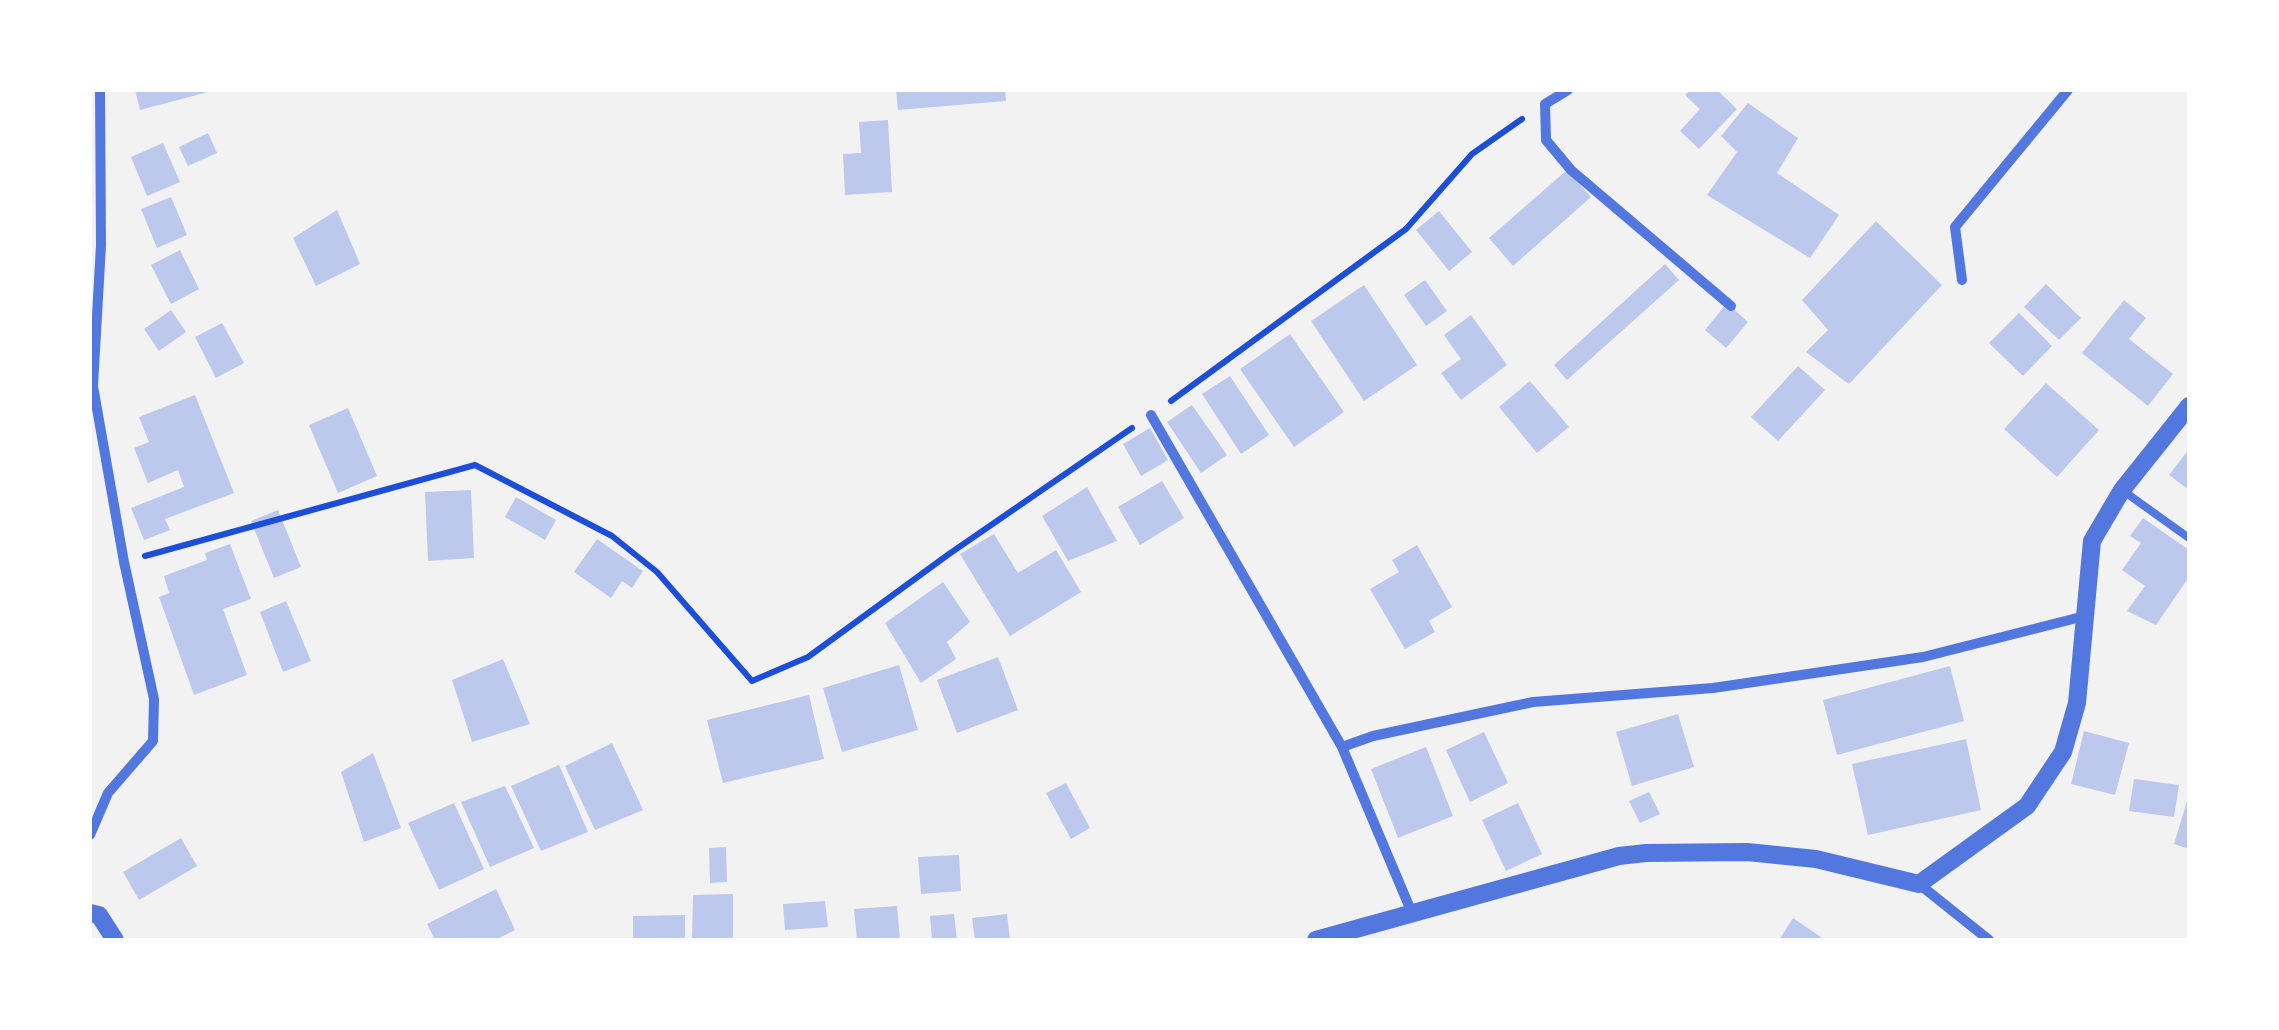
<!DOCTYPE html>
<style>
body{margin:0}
#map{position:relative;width:2279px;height:1030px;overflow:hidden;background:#f2f2f2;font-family:"Roboto Condensed",sans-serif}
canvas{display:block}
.frame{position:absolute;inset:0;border:92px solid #fff;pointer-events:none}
</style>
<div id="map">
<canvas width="2279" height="1030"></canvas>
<div class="frame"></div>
</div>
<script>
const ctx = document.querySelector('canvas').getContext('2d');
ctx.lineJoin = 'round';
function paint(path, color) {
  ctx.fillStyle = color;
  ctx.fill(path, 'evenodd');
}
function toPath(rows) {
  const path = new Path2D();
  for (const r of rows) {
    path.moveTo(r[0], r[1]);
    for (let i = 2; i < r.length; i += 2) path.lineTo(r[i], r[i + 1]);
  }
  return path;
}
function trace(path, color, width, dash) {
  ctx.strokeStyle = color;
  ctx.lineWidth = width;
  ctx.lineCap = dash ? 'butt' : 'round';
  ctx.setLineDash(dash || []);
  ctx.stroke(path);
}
const building = toPath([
 [135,90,212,90,212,91,140,110],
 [896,90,1005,90,1006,101,898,110],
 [1690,90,1717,90,1737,109,1699,149,1680,131,1700,109,1685,95],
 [1748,103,1798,138,1777,173,1839,215,1810,258,1707,195,1737,152,1721,136],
 [888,120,892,192,845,195,843,154,861,153,859,122],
 [208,133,217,153,188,166,179,147],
 [163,143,180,182,147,196,131,157],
 [1567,170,1591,197,1513,266,1489,238],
 [171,197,187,235,157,248,141,209],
 [337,210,360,264,316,286,293,238],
 [1439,211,1472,252,1449,271,1416,230],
 [1876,221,1942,285,1849,384,1806,352,1828,330,1802,300],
 [180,250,199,289,171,304,151,265],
 [1665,264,1679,280,1567,380,1554,365],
 [1425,280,1447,311,1426,326,1404,295],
 [2046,284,2081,318,2059,340,2024,307],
 [1364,285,1417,365,1364,401,1311,321],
 [2124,300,2146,318,2129,339,2173,374,2148,406,2082,353],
 [1727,303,1748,322,1726,348,1705,330],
 [171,310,186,332,159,351,144,329],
 [2019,313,2052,346,2023,376,1989,343],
 [1471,315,1507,365,1461,400,1441,373,1461,359,1444,335],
 [222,323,244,363,216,378,195,337],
 [1290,334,1344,412,1294,447,1240,369],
 [1798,366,1825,390,1778,441,1751,417],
 [1230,376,1269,435,1241,454,1202,394],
 [1530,381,1569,427,1537,453,1499,407],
 [2046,383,2099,430,2057,477,2004,429],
 [195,395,234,493,165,519,170,530,144,540,131,508,184,487,178,470,148,483,134,448,149,442,139,417],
 [1192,405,1227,455,1201,473,1167,422],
 [348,408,377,476,338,493,309,425],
 [1150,428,1168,460,1141,476,1123,444],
 [2189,449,2189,490,2169,475],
 [1162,481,1184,518,1140,545,1118,507],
 [1087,487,1117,541,1068,561,1042,516],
 [471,490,474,558,428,561,425,492],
 [516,497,556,520,545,540,505,517],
 [278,510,301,567,274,578,251,521],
 [2143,518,2189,550,2189,577,2156,625,2127,611,2145,586,2122,570,2141,543,2130,536],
 [994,534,1018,573,1056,550,1081,592,1010,636,960,554],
 [597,539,643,571,632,588,622,581,611,598,574,572],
 [230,544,251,599,223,609,247,675,194,695,159,597,169,593,164,576,207,560,205,553],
 [1417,545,1452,607,1429,621,1435,632,1405,649,1370,589,1399,572,1392,560],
 [943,582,970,622,947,642,956,659,921,683,885,623],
 [286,601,311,661,283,672,260,612],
 [998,657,1018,710,957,733,937,680],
 [503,659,530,724,472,742,452,680],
 [899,665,918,730,842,752,823,688],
 [1950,666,1964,721,1837,755,1823,700],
 [809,695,824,759,723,783,707,720],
 [1678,714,1694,767,1632,786,1616,732],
 [2084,731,2129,743,2115,795,2071,784],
 [1484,732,1508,783,1470,802,1446,750],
 [1966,739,1981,810,1868,835,1852,764],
 [612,743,643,810,595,830,565,766],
 [1426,747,1453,816,1398,838,1371,769],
 [373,753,401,828,364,842,341,772],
 [559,765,588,832,541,851,511,786],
 [2134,779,2179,785,2174,817,2129,811],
 [1066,783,1090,828,1071,839,1046,793],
 [505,786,534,848,490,867,461,802],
 [1649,792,1660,814,1640,823,1629,801],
 [2188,798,2189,798,2189,849,2174,844],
 [454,803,484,869,439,890,408,823],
 [1518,803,1542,854,1506,871,1482,820],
 [181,838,197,866,139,900,123,872],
 [726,847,727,882,710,883,709,848],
 [959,855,961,891,921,894,918,857],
 [496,889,515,930,495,940,435,940,427,924],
 [733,894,733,940,692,940,693,895],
 [825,901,828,927,785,930,783,904],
 [897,906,900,940,857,940,854,909],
 [954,914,957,940,932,940,930,916],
 [1007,914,1010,940,975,940,972,918],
 [685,915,685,940,633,940,633,916],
 [1793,918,1821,937,1819,940,1779,940]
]);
const path = toPath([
 [1171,401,1406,229,1472,154,1522,119],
 [145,556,475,465,612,536,657,572,752,681,808,657,949,554,1132,428]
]);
const service = toPath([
 [2122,490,2189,538]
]);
const minor = toPath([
 [1568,90,1545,104,1546,140,1571,170,1731,306],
 [1962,280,1955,227,2068,90],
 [1151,415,1342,747],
 [90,835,108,793,153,741,154,699,124,562,93,386,101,245,100,90],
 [1919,884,1989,940],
 [1412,913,1342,747,1373,736,1533,702,1713,688,1923,657,2085,616]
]);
const tertiary = toPath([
 [90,913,99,915,115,940],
 [1316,940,1619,856,1646,853,1747,852,1816,859,1919,884,2027,806,2063,752,2077,703,2092,541,2122,490,2189,406]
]);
paint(building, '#bdc9ec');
trace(path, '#1d4ed8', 6);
trace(service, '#5277de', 8);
trace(minor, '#5277de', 10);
trace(tertiary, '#5277de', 18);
</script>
